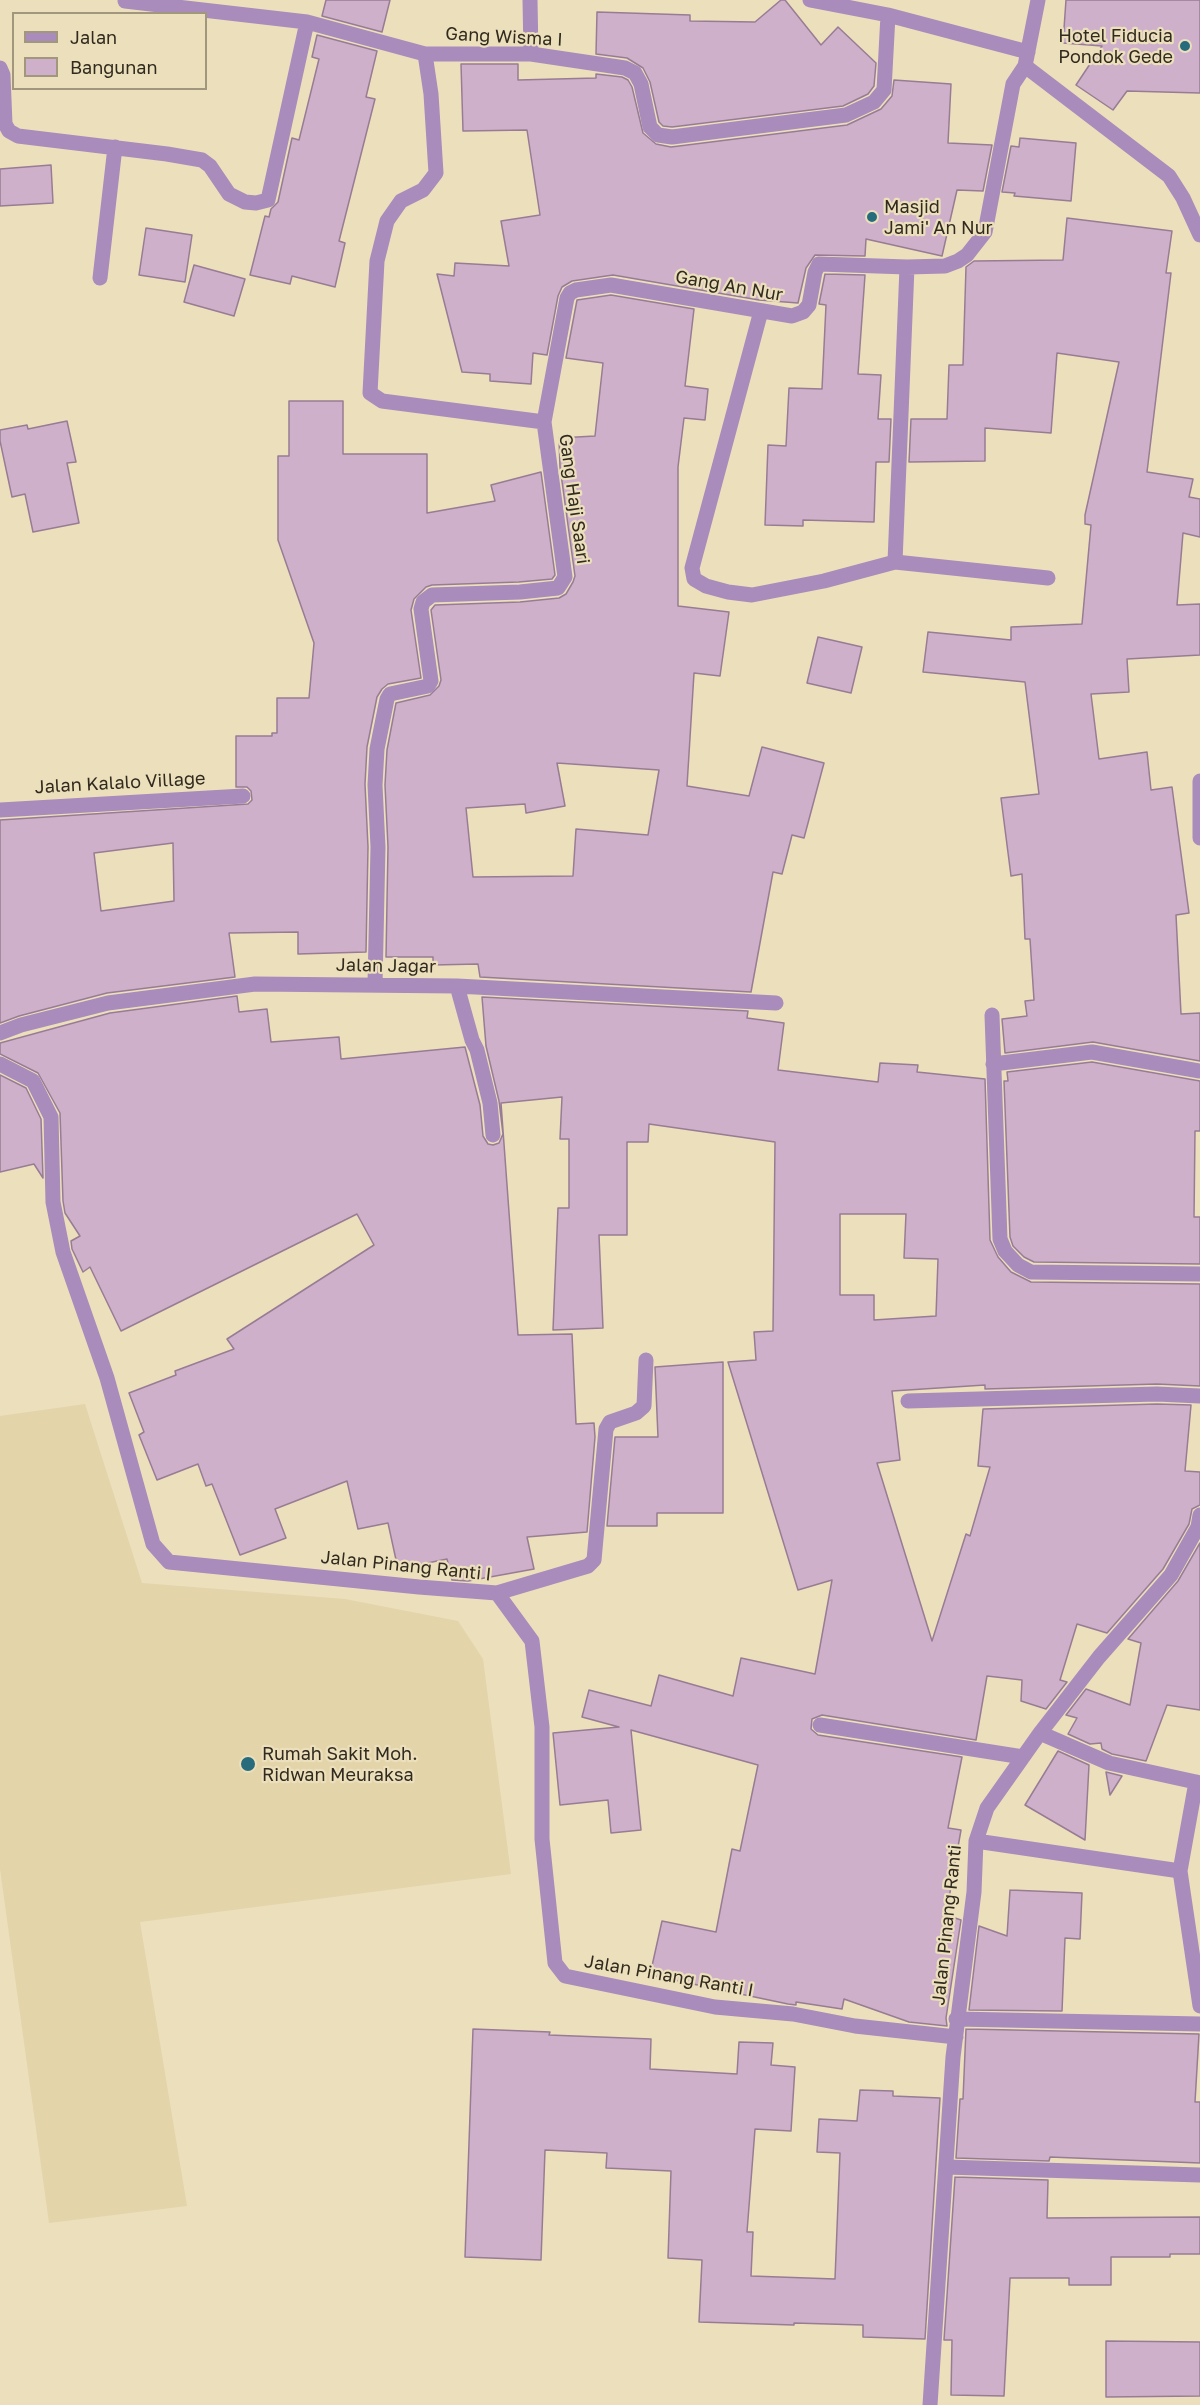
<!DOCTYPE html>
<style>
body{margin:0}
#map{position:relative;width:1200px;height:2405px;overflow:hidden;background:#ecdfbc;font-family:"Golos Text",sans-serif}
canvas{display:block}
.legend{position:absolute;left:12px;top:12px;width:195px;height:78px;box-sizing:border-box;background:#ecdfbc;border:2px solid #a1977d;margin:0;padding:8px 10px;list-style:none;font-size:18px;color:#302b1e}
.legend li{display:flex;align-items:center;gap:12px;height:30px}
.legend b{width:30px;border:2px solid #a1977d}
</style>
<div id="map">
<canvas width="1200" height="2405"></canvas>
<ul class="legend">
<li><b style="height:8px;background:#a98bbc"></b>Jalan</li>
<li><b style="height:16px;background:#ceb0ca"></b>Bangunan</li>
</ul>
</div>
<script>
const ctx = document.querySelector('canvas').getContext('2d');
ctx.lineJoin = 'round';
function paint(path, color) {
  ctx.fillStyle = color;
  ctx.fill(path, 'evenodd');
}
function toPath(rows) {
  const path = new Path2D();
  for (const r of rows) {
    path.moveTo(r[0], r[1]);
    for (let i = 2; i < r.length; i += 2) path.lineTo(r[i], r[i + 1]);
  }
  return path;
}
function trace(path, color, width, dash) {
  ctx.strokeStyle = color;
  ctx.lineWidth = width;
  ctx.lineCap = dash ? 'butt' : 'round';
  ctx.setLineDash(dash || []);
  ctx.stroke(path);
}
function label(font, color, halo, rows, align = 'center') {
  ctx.font = font + ' "Golos Text",sans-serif';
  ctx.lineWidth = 4.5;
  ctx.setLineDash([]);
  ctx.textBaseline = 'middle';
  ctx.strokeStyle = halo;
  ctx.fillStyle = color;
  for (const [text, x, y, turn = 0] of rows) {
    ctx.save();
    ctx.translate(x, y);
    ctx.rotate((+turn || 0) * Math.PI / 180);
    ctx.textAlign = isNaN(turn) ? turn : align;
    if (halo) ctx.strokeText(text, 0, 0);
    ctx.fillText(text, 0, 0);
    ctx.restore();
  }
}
const built = toPath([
 [85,1404,142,1583,345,1599,458,1621,483,1659,511,1874,140,1922,187,2206,49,2223,0,1869,0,1416]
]);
const building = toPath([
 [326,0,390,0,382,32,322,16,326,0],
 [781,0,785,0,821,45,838,27,876,63,874,86,868,94,843,106,672,127,663,126,659,122,650,82,643,68,627,58,596,54,597,12,690,15,690,21,755,22,781,0],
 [1066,0,1200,0,1200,93,1127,91,1113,110,1076,85,1102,46,1063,43,1066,0],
 [317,35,377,51,366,97,375,99,339,241,345,243,335,287,292,276,290,284,250,275,265,216,269,217,271,209,278,202,292,138,299,140,319,59,312,57,317,35],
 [461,64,518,64,518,80,596,78,596,74,622,77,628,80,632,87,643,133,656,144,671,147,847,125,881,109,892,96,894,80,951,84,948,143,992,145,983,191,957,190,942,256,866,239,865,256,815,255,806,268,798,303,759,300,613,275,572,281,562,287,558,296,547,355,533,353,531,384,490,381,490,374,462,372,437,274,454,276,455,263,509,266,501,221,540,215,527,130,463,131,461,64],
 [1020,138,1076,143,1071,201,1014,196,1015,193,1002,192,1011,146,1019,147,1020,138],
 [51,165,53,203,0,206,0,169,51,165],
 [1067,218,1172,231,1166,273,1171,273,1147,472,1193,479,1189,497,1200,499,1200,537,1183,533,1177,605,1200,604,1200,655,1127,659,1129,692,1091,694,1099,759,1147,752,1151,790,1172,787,1189,913,1176,915,1181,1014,1200,1013,1200,1061,1093,1042,1005,1053,1002,1019,1027,1016,1025,1001,1034,1000,1030,939,1025,939,1022,874,1011,876,1001,798,1039,794,1025,682,923,672,928,632,1011,640,1011,627,1082,624,1091,525,1085,524,1085,515,1119,362,1057,353,1051,433,985,428,985,461,909,462,911,419,947,419,949,365,963,365,966,267,974,261,1063,260,1067,218],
 [146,228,192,235,185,282,139,275,146,228],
 [194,265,245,279,234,316,184,302,194,265],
 [825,274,865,275,858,374,881,375,878,419,891,419,889,462,876,462,874,522,803,520,803,526,765,525,768,445,786,446,789,388,822,389,826,305,819,304,825,274],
 [611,295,694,309,685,386,708,389,705,420,684,418,678,467,678,606,729,612,720,676,694,673,687,786,749,796,762,747,824,763,804,838,792,835,782,874,773,872,751,992,480,977,478,964,433,965,433,957,386,957,388,847,385,785,387,750,396,703,430,695,439,686,441,680,431,610,435,605,520,602,559,598,566,594,573,582,575,576,560,467,559,438,595,436,603,363,566,358,577,300,611,295],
 [557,763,659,770,648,835,576,829,573,876,473,877,466,808,525,804,526,813,565,806,557,763],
 [289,401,343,401,343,454,427,454,427,513,495,501,491,485,541,472,555,575,552,579,519,582,432,585,426,587,414,599,411,610,421,678,388,684,382,689,377,697,367,747,365,784,368,847,366,952,298,954,298,932,229,933,235,977,107,993,19,1016,0,1023,0,820,248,804,252,800,251,791,247,787,236,787,236,736,272,736,272,733,277,733,277,698,309,698,314,643,278,540,278,456,289,456,289,401],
 [173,843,174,901,101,911,94,853,173,843],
 [67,421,76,462,67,463,79,523,33,532,25,494,12,497,0,441,0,430,27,425,28,429,67,421],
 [818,637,862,647,851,693,807,683,818,637],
 [237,996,239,1012,267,1009,271,1042,339,1037,341,1059,465,1047,480,1105,483,1136,488,1144,493,1145,499,1143,503,1134,499,1101,486,1046,482,997,748,1011,747,1018,784,1023,778,1070,878,1082,880,1063,918,1065,917,1072,985,1079,990,1240,998,1257,1011,1272,1031,1282,1200,1284,1200,1386,1157,1384,985,1389,985,1385,892,1391,900,1460,877,1463,932,1641,966,1534,970,1536,990,1467,978,1466,983,1409,1157,1404,1191,1405,1185,1471,1200,1472,1200,1505,1192,1509,1189,1524,1163,1569,1107,1633,1077,1624,1060,1680,1067,1682,1046,1709,1021,1701,1022,1680,987,1676,976,1740,822,1715,812,1719,811,1729,818,1735,962,1757,948,1828,961,1830,946,1915,961,1920,946,2018,947,2026,909,2022,844,1999,842,2009,796,2002,796,2005,788,2004,650,1975,662,1921,716,1932,732,1849,740,1851,758,1765,631,1730,641,1830,611,1833,608,1800,560,1805,553,1733,619,1727,582,1717,589,1690,651,1706,659,1675,733,1696,741,1658,815,1674,832,1580,798,1590,728,1362,756,1360,754,1332,773,1331,775,1142,649,1124,648,1142,627,1142,627,1235,599,1235,603,1328,553,1330,558,1208,569,1208,569,1139,560,1139,562,1097,501,1103,518,1335,572,1334,576,1424,594,1423,595,1437,587,1532,527,1537,534,1569,468,1581,452,1580,447,1559,398,1569,388,1523,358,1529,347,1481,275,1509,286,1538,240,1555,212,1484,206,1486,198,1464,157,1480,139,1435,144,1432,129,1393,176,1375,175,1371,234,1349,227,1339,374,1245,357,1214,121,1331,90,1267,83,1272,72,1249,71,1241,80,1236,65,1213,63,1201,60,1113,38,1073,0,1054,0,1043,110,1013,237,996],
 [840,1214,906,1214,904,1258,938,1259,936,1316,874,1320,874,1295,840,1295,840,1214],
 [1092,1062,1200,1081,1200,1131,1195,1131,1194,1217,1200,1217,1200,1264,1034,1262,1024,1257,1013,1246,1010,1237,1004,1081,1008,1081,1007,1072,1092,1062],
 [0,1075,26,1088,41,1119,43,1178,34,1164,0,1172,0,1075],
 [723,1362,723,1513,657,1513,657,1526,607,1526,615,1437,658,1437,655,1367,723,1362],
 [1200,1543,1200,1710,1167,1705,1146,1761,1112,1754,1102,1749,1101,1743,1090,1744,1068,1734,1077,1718,1066,1715,1086,1689,1130,1705,1141,1643,1128,1639,1178,1581,1200,1543],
 [1058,1751,1089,1765,1085,1840,1025,1805,1058,1751],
 [1106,1772,1122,1776,1110,1795,1106,1772],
 [1010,1890,1082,1893,1080,1939,1065,1938,1062,2011,969,2010,979,1926,1007,1936,1010,1890],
 [473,2029,550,2032,549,2035,651,2039,650,2069,737,2074,739,2042,773,2043,771,2065,795,2067,791,2131,755,2129,747,2232,753,2232,751,2276,835,2279,840,2153,817,2152,819,2119,857,2121,860,2090,893,2091,893,2096,940,2098,925,2339,863,2337,863,2325,794,2323,794,2325,699,2322,702,2260,668,2258,671,2171,606,2168,607,2153,545,2150,541,2260,465,2257,473,2029],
 [966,2029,1199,2034,1195,2102,1200,2102,1200,2163,1050,2157,1049,2161,956,2158,960,2099,963,2099,966,2029],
 [955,2177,1048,2180,1047,2218,1200,2217,1200,2254,1170,2254,1170,2257,1111,2257,1111,2285,1069,2285,1069,2278,1010,2278,1004,2396,951,2395,952,2340,944,2340,955,2177],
 [1106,2341,1200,2342,1200,2396,1106,2397,1106,2341]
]);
const minor = toPath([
 [530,0,531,54],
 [810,0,888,15,1028,52],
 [1038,0,1025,66,1169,176,1183,198,1200,235],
 [125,1,307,22,425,54,531,54,625,68,635,73,641,84,650,127,658,135,672,137,846,115,874,102,884,90,888,15],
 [425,54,431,94,436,173,423,190,401,201,387,221,377,261,370,393,382,401,544,422],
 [0,68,3,75,5,124,9,131,18,136,167,154,202,160,210,166,229,194,245,202,256,203,268,200,307,22],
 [100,278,115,147],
 [761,311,692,568,694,579,706,586,728,592,752,595,824,581,895,562,1048,578],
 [895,562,907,267],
 [1200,781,1200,838],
 [0,810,243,796],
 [375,985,378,847,375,785,377,749,387,699,390,694,428,686,431,681,421,609,423,602,432,595,520,592,558,588,565,577,544,422,567,298,570,293,576,290,611,285,792,316,803,312,809,305,815,272,819,264,907,267,945,266,958,261,967,255,985,232,1013,84,1025,66],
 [457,986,472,1040,477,1050,490,1103,493,1135],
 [992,1015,1000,1239,1005,1251,1018,1265,1031,1272,1200,1274],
 [0,1033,21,1025,108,1003,255,984,457,986,776,1003],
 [0,1064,33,1081,51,1117,53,1202,63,1252,107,1378,153,1544,169,1562,419,1587,497,1593,532,1641,542,1727,542,1839,555,1963,565,1976,715,2007,793,2014,855,2026,956,2037],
 [993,1064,1092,1052,1200,1071],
 [908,1401,1157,1394,1200,1396],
 [497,1593,588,1566,594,1560,606,1429,610,1422,636,1413,644,1406,646,1360],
 [820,1725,1023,1757],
 [1040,1733,1109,1763,1200,1783],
 [1196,1782,1180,1871,1200,2006],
 [976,1841,1180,1871],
 [956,2019,1200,2024],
 [946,2167,1200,2175],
 [930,2405,953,2057,974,1892,976,1841,987,1808,1040,1733,1099,1657,1171,1575,1198,1527,1200,1515]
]);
const markers = [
 [1185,46,6,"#276c7c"],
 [872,217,6,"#276c7c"],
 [248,1764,8,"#276c7c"]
];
const poiNames = [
 ["Hotel Fiducia",1173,36,"right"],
 ["Pondok Gede",1173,57,"right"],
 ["Masjid",884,207],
 ["Jami' An Nur",884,228],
 ["Rumah Sakit Moh.",262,1754],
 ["Ridwan Meuraksa",262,1775]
];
const streetNames = [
 ["Gang Wisma I",504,37,3],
 ["Gang An Nur",729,286,10],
 ["Gang Haji Saari",574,499,82],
 ["Jalan Kalalo Village",120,783,-3],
 ["Jalan Jagar",386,966,1],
 ["Jalan Pinang Ranti I",406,1566,6],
 ["Jalan Pinang Ranti",947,1925,-84],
 ["Jalan Pinang Ranti I",669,1976,10]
];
paint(built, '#e3d4aa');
paint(building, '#ceb0ca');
trace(building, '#987c94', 1.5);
trace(minor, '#a98bbc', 15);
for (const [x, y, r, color] of markers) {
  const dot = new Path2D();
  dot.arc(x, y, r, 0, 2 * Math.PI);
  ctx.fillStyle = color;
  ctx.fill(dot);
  trace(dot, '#ecdfbc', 2);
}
label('18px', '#302b1e', '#ecdfbc', poiNames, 'left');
label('18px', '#302b1e', '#ecdfbc', streetNames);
</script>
